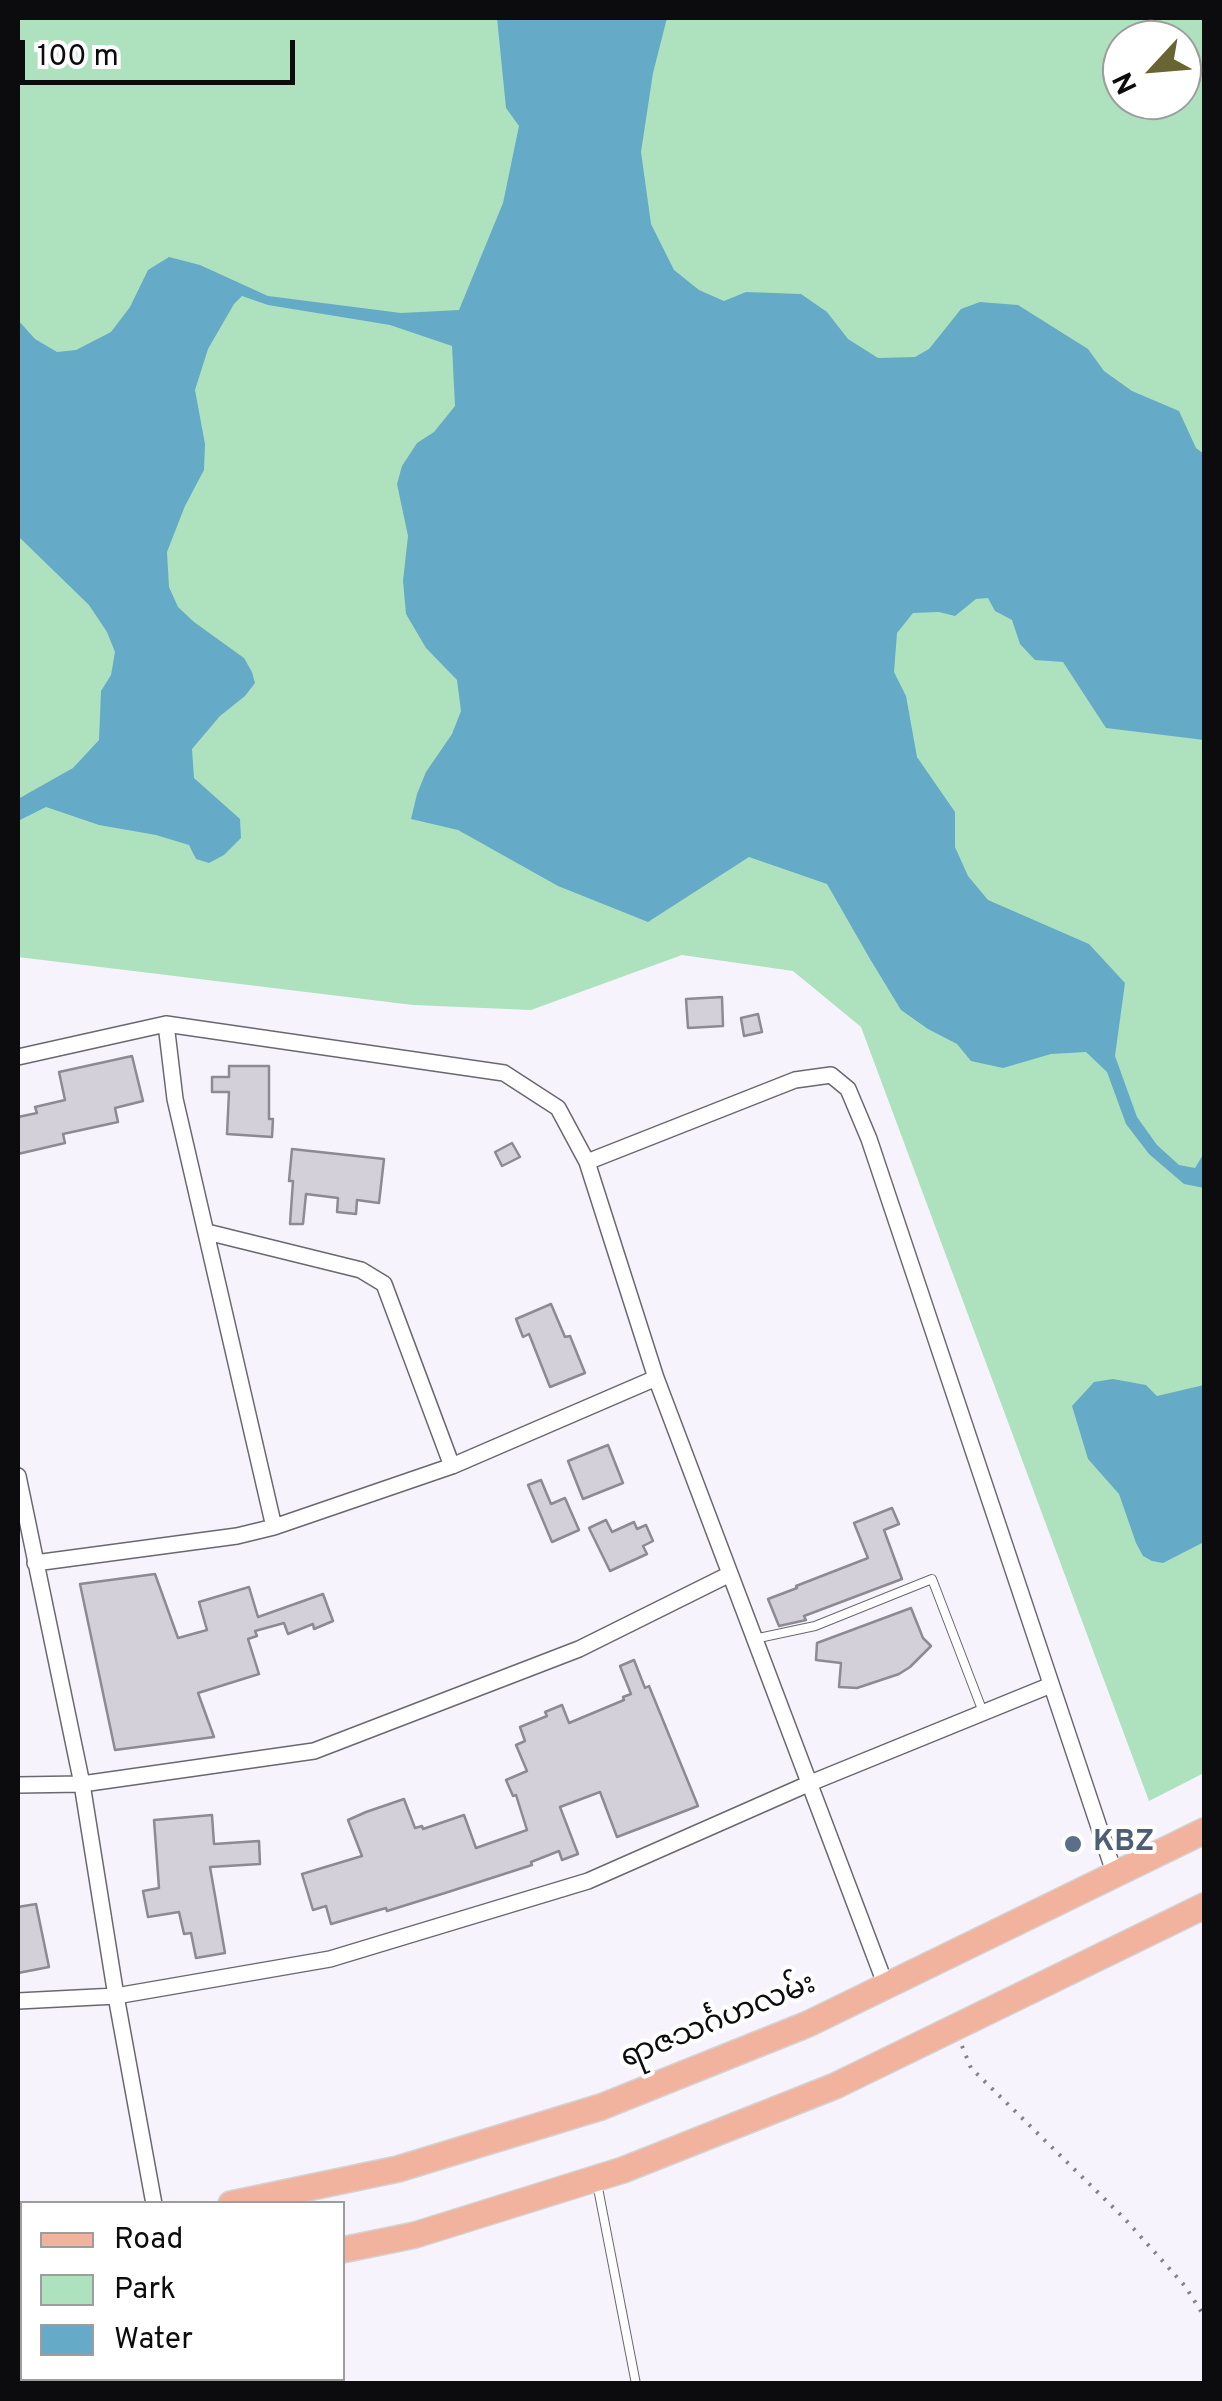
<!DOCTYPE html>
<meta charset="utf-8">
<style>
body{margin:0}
#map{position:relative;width:1222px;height:2401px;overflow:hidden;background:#f6f3fc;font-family:Overpass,sans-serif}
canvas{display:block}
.frame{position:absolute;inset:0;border:20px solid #0c0b0d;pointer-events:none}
.legend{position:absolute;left:20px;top:2201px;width:325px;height:180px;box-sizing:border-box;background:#fff;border:2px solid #9e9d9e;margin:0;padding:12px 18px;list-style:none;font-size:30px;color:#0c0b0d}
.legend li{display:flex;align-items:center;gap:20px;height:50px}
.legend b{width:50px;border:2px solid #9e9d9e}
.north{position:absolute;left:1102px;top:20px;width:100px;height:100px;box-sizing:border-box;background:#fff;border:2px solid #9e9d9e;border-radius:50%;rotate:244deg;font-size:28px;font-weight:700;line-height:40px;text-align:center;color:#0c0b0d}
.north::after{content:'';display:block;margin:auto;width:35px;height:45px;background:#686532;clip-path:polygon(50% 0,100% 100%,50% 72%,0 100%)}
.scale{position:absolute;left:20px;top:40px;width:275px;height:45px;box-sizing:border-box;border:5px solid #0c0b0d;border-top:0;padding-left:12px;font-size:30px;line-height:35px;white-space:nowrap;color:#0c0b0d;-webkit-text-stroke:8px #fff;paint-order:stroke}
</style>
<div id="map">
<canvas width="1222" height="2401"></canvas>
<div class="frame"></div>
<ul class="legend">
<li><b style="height:12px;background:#f2b39e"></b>Road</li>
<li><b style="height:28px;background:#aee2bf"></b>Park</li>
<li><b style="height:28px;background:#65abc7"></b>Water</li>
</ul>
<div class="north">N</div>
<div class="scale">100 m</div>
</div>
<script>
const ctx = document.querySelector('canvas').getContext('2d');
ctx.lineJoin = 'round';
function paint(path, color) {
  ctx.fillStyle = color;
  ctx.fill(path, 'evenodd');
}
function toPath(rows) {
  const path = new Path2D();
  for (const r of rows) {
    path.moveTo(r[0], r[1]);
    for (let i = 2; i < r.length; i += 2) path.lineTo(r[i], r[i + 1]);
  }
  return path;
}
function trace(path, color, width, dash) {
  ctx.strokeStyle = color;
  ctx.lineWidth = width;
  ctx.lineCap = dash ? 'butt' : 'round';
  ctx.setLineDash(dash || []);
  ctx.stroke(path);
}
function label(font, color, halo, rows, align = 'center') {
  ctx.font = font + ' Overpass,"Noto Sans Myanmar",sans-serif';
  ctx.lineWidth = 8;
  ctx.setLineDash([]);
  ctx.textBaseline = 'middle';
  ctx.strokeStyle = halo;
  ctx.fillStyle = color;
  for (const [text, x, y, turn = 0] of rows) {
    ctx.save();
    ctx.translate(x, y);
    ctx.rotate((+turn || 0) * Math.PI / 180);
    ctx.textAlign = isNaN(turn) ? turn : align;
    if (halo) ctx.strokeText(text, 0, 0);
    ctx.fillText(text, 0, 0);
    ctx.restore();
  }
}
const green = toPath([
 [18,18,1204,18,1204,1773,1149,1801,861,1027,793,971,682,955,531,1010,413,1005,18,957],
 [1122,40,1182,40,1182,100,1122,100]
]);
const water = toPath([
 [497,18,667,18,653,73,641,152,651,224,674,270,699,290,724,301,746,292,801,294,827,312,848,339,878,358,915,357,929,349,961,309,980,302,1018,305,1088,349,1104,371,1132,391,1179,411,1196,448,1204,454,1204,740,1106,728,1063,662,1035,660,1020,644,1012,620,995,611,988,598,976,599,955,616,939,612,913,613,897,633,894,672,906,696,917,757,955,812,955,847,968,876,988,900,1089,944,1125,983,1115,1056,1137,1117,1157,1145,1179,1165,1195,1168,1204,1153,1204,1188,1184,1184,1149,1154,1126,1124,1107,1072,1086,1052,1051,1054,1003,1068,971,1061,957,1044,928,1029,901,1010,870,959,827,884,749,857,648,922,558,886,458,830,411,819,417,794,426,772,452,734,461,711,457,680,426,648,406,614,403,581,408,536,397,484,402,466,417,443,434,432,455,406,452,346,390,325,268,305,242,296,234,304,208,349,195,390,205,444,204,470,185,506,167,552,169,587,178,607,194,622,244,658,252,672,255,683,245,696,220,716,192,749,194,778,240,819,241,838,224,855,209,863,196,859,189,845,156,835,99,825,46,807,18,821,18,799,73,768,99,740,101,691,111,675,115,652,107,632,89,605,18,536,18,320,35,339,57,352,76,350,111,332,130,307,148,270,169,257,200,265,268,296,401,313,459,310,503,203,519,126,506,108],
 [1113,1379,1146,1385,1157,1396,1204,1385,1204,1542,1163,1563,1152,1561,1143,1556,1136,1543,1119,1494,1088,1459,1072,1406,1094,1382]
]);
const building = toPath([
 [722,997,723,1026,688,1028,686,999,722,997],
 [758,1014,762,1032,744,1036,741,1018,758,1014],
 [132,1056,143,1101,115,1108,118,1122,63,1134,65,1143,18,1154,18,1117,37,1113,35,1107,65,1100,59,1072,132,1056],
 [229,1066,269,1066,269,1119,273,1119,272,1137,227,1134,229,1092,212,1092,212,1077,229,1077,229,1066],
 [512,1143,520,1157,502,1166,495,1152,512,1143],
 [292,1149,384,1159,379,1203,357,1200,356,1214,337,1212,338,1198,306,1194,303,1224,290,1224,293,1181,289,1181,292,1149],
 [551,1304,565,1337,570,1336,585,1373,550,1387,529,1334,523,1337,516,1319,551,1304],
 [608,1445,623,1483,583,1499,568,1461,608,1445],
 [541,1480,551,1504,565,1498,579,1530,552,1542,528,1485,541,1480],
 [892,1508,899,1524,884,1530,902,1579,804,1616,806,1620,779,1626,768,1599,797,1588,796,1586,868,1558,854,1523,892,1508],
 [606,1520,612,1532,634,1522,637,1529,646,1525,653,1541,643,1546,647,1554,610,1571,589,1528,606,1520],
 [155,1574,178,1638,207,1630,199,1602,249,1587,258,1617,323,1594,333,1621,314,1629,313,1624,288,1634,284,1623,255,1631,257,1636,248,1639,259,1674,198,1693,214,1737,115,1750,80,1584,155,1574],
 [911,1608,923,1638,931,1646,910,1667,899,1674,857,1688,839,1687,841,1663,816,1660,817,1643,911,1608],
 [634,1660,645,1688,649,1686,698,1806,617,1837,600,1792,560,1807,578,1854,562,1860,559,1851,531,1862,532,1865,445,1893,387,1911,386,1908,331,1924,326,1906,313,1910,302,1874,362,1856,348,1820,366,1812,404,1799,415,1828,422,1826,423,1829,464,1815,476,1848,527,1830,516,1795,513,1796,506,1780,527,1771,516,1745,525,1741,520,1727,547,1716,545,1712,562,1705,569,1723,624,1700,623,1697,631,1694,620,1666,634,1660],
 [212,1815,214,1844,259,1841,260,1864,210,1867,225,1953,196,1958,191,1933,184,1934,179,1912,148,1917,143,1891,159,1888,154,1820,212,1815],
 [36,1904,49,1967,18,1973,18,1907,36,1904]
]);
const path = toPath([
 [962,2046,971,2068,1124,2218,1185,2286,1204,2316]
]);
const lane = toPath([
 [754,1639,815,1626,932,1579,983,1712],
 [597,2183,636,2384]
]);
const street = toPath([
 [166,1024,175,1099,274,1527],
 [18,1057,166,1024,504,1073,558,1108,587,1162,656,1378,886,1986],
 [587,1162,795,1080,831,1075,848,1089,869,1139,1115,1875],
 [207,1232,361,1270,384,1284,452,1466],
 [18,1476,82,1784,116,1996,154,2204],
 [35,1563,237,1536,274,1527,452,1466,656,1378],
 [18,1785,82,1784,314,1751,579,1649,730,1574],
 [18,2001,116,1996,330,1959,588,1881,808,1784,1051,1685]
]);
const primary = toPath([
 [231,2204,398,2169,601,2107,808,2024,1204,1831],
 [18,2219,22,2219],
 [342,2250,415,2235,623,2170,835,2086,1204,1906],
 [18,2287,22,2286]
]);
const markers = [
 [1073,1844,10,"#5c6f8a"]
];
const serviceNames = [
 ["KBZ",1093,1844]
];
const streetNames = [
 ["ရာဇသင်္ဂဟလမ်း",719,2023,-22]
];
paint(green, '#aee2bf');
paint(water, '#65abc7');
paint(building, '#d3d0d9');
trace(building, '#8c8a92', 2.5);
trace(lane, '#6a686f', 10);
trace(street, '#6a686f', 18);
trace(primary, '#d3d3d3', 28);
trace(path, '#848288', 4, [2.5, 8]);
trace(lane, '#fff', 8);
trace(street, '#fff', 15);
trace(primary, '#f2b39e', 25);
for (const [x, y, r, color] of markers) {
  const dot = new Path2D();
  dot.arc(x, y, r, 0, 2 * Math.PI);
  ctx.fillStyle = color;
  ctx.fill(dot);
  trace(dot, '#fff', 4);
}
label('bold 30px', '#4e5e75', '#fff', serviceNames, 'left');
label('30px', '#0c0b0d', '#fff', streetNames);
</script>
